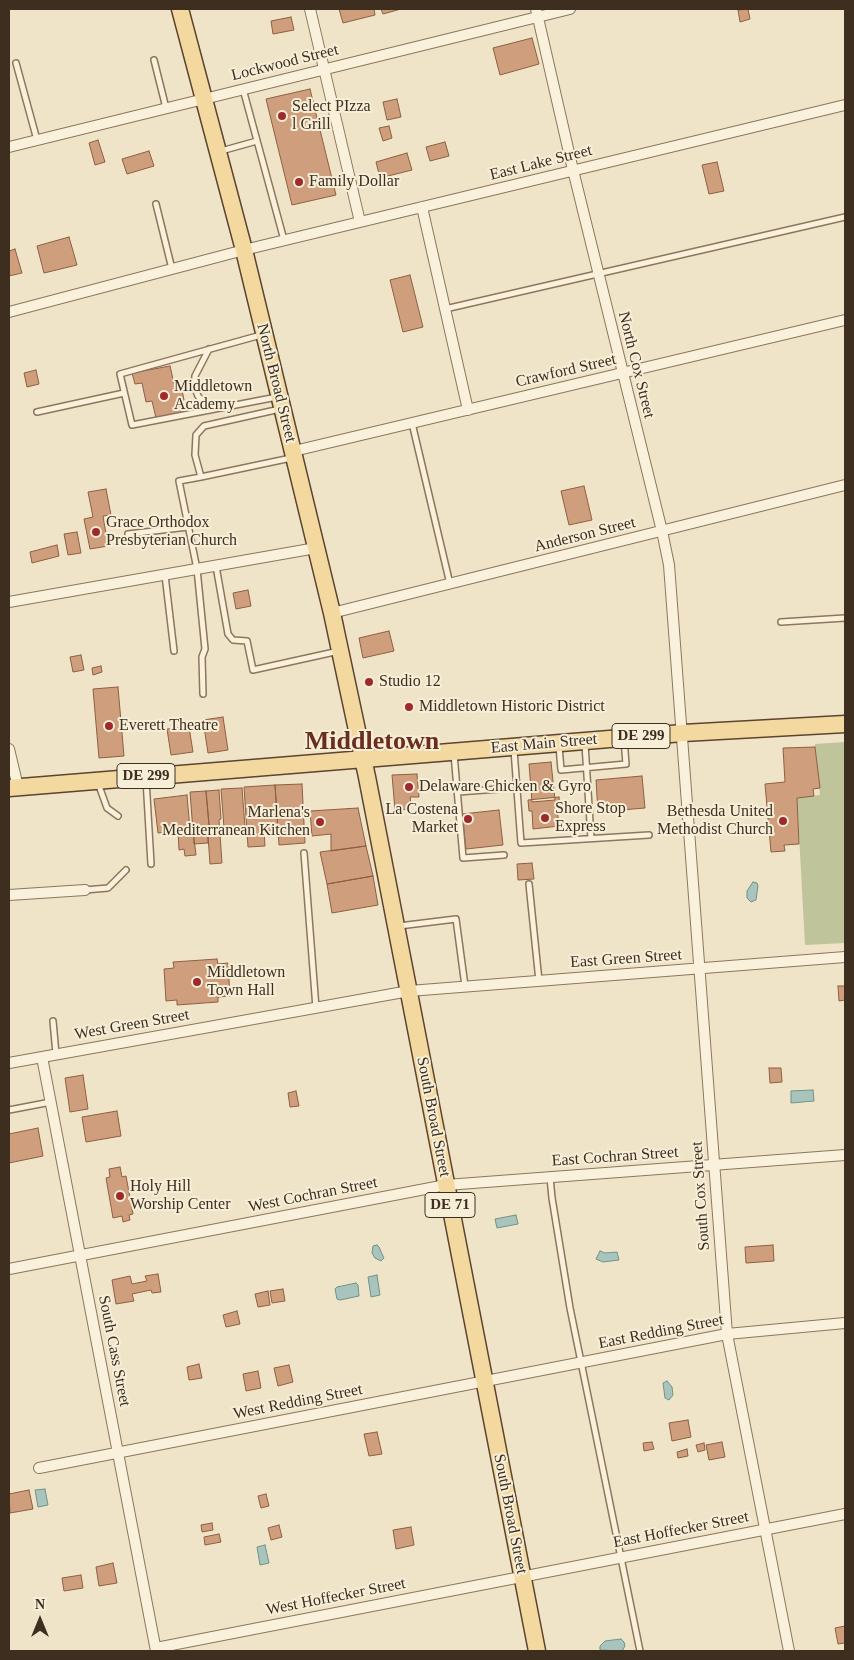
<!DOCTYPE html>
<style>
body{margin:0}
#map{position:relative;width:854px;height:1660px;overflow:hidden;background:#f0e4c8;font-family:"Times New Roman",serif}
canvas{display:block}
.frame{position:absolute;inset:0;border:10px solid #3d2e20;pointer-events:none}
.north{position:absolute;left:15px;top:1595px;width:50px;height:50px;-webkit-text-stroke:4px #f7eed8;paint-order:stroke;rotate:0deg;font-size:14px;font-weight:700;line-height:20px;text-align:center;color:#3d2e20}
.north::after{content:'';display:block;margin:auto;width:18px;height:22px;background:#3d2e20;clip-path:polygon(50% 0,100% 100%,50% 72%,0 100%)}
</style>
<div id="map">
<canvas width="854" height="1660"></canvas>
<div class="frame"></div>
<div class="north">N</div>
</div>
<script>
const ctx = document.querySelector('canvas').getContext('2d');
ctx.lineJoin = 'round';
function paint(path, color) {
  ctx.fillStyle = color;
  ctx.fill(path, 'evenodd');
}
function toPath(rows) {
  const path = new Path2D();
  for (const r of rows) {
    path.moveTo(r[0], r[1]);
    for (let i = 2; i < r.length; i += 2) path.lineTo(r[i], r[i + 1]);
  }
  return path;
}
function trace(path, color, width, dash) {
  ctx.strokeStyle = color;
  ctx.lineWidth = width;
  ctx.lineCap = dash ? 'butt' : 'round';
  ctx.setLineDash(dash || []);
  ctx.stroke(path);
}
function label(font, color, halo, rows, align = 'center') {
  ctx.font = font + ' "Times New Roman",serif';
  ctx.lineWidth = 4;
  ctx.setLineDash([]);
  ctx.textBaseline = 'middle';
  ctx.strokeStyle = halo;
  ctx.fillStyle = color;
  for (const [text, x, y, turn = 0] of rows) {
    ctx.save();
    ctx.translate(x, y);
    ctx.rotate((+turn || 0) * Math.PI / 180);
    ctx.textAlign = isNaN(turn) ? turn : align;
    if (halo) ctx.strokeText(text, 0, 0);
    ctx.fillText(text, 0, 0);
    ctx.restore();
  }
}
const cemetery = toPath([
 [845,742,845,943,805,945,797,798,820,795,815,744]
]);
const water = toPath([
 [753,882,757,883,758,886,756,900,751,902,747,898,747,891,753,882],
 [813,1090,814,1101,791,1103,791,1091,813,1090],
 [516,1215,518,1224,497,1228,495,1219,516,1215],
 [377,1245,379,1247,383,1256,384,1258,381,1261,375,1258,372,1253,373,1246,377,1245],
 [600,1251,605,1253,617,1252,619,1260,603,1262,596,1259,600,1251],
 [377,1275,380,1295,371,1297,368,1277,377,1275],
 [356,1283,358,1285,359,1296,340,1300,337,1299,335,1289,337,1287,356,1283],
 [667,1381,672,1387,673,1395,669,1400,665,1398,663,1383,667,1381],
 [45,1489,48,1505,38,1507,35,1490,45,1489],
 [265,1545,269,1563,260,1565,257,1547,265,1545],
 [621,1639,624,1642,625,1646,622,1651,600,1650,600,1646,605,1641,621,1639]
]);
const building = toPath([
 [339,9,374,9,375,15,343,23,339,9],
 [381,9,401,9,383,14,381,9],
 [748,9,750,19,740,22,738,10,748,9],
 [291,17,294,30,273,34,271,21,291,17],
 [532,38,539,64,500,75,493,48,532,38],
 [310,89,336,195,292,205,266,99,310,89],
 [397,99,401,117,387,120,383,102,397,99],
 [389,126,392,138,383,141,379,128,389,126],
 [98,140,105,162,95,165,89,143,98,140],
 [445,142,449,156,430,161,426,147,445,142],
 [149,151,154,166,127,174,122,159,149,151],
 [407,153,412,170,380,178,376,162,407,153],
 [717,162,724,191,709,194,702,165,717,162],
 [69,237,77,265,44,273,37,246,69,237],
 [15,249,22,273,9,276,9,251,15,249],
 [410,275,423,327,403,332,390,280,410,275],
 [170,366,176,392,182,390,184,400,178,401,181,413,156,418,152,401,146,402,142,383,135,384,132,373,170,366],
 [36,370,39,384,27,387,24,373,36,370],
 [584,486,592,520,569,525,561,491,584,486],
 [106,489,111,515,103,516,108,546,90,549,84,519,93,517,88,492,106,489],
 [77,532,81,553,68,555,64,534,77,532],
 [57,545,59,556,32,563,30,552,57,545],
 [248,590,251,606,236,609,233,593,248,590],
 [389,631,394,651,363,658,359,638,389,631],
 [81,655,84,670,73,672,70,657,81,655],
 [101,666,102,672,93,675,92,668,101,666],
 [118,687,124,756,99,758,93,689,118,687],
 [223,717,228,750,208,753,203,720,223,717],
 [189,727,193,752,171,755,167,729,189,727],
 [815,747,820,788,813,789,814,796,797,798,799,844,784,845,785,851,771,852,765,784,785,782,783,748,815,747],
 [551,762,555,800,532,802,529,764,551,762],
 [417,774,419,797,410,797,411,803,407,803,408,809,395,810,392,775,417,774],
 [642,776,645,808,598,812,596,780,642,776],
 [302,784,305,843,279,845,275,785,302,784],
 [275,785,278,830,264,831,265,846,248,847,244,787,275,785],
 [242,788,245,827,224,828,221,789,242,788],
 [219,790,221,819,219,820,222,863,210,864,208,836,210,836,206,791,219,790],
 [206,791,210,836,208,836,208,843,194,844,190,792,206,791],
 [187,795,190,830,193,830,196,855,185,856,184,849,179,850,178,831,158,833,154,799,187,795],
 [559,797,560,808,557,808,559,826,533,829,532,811,529,811,528,800,559,797],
 [358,808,366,846,331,851,331,834,312,836,310,811,358,808],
 [499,810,503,845,466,849,462,814,499,810],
 [366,846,373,876,327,884,320,852,366,846],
 [532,863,534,879,518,880,517,864,532,863],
 [373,876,378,905,332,913,327,884,373,876],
 [217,959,218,964,228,963,230,996,218,997,218,1002,177,1005,177,1000,166,1001,164,969,174,968,173,962,217,959],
 [838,986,845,986,845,1000,839,1001,838,986],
 [769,1068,781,1068,782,1082,770,1083,769,1068],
 [83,1075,88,1109,70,1112,65,1078,83,1075],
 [296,1091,299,1106,290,1107,288,1093,296,1091],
 [117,1111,121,1136,86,1142,82,1117,117,1111],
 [38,1128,43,1156,9,1163,9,1134,38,1128],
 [120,1167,122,1177,126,1176,133,1214,129,1215,130,1220,123,1222,122,1216,113,1218,106,1178,110,1177,109,1169,120,1167],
 [773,1245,774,1261,746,1263,745,1247,773,1245],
 [158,1274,161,1292,152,1293,151,1290,132,1294,134,1301,116,1304,112,1280,130,1276,132,1284,147,1281,145,1276,158,1274],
 [283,1289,285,1301,272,1303,270,1291,283,1289],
 [268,1291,270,1305,258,1307,255,1294,268,1291],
 [237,1311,240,1324,226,1327,223,1315,237,1311],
 [199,1364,202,1378,189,1380,187,1367,199,1364],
 [289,1365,293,1382,278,1386,274,1368,289,1365],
 [258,1371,261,1388,246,1391,243,1374,258,1371],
 [688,1420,691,1437,672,1441,669,1423,688,1420],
 [377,1432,382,1454,369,1456,364,1434,377,1432],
 [652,1442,654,1449,644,1451,643,1443,652,1442],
 [722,1442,725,1457,709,1460,706,1445,722,1442],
 [704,1443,705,1450,698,1452,696,1445,704,1443],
 [687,1449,688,1456,678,1458,677,1452,687,1449],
 [29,1490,33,1509,10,1513,9,1494,29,1490],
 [266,1494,269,1506,261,1508,258,1496,266,1494],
 [212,1523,213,1530,202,1532,201,1525,212,1523],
 [279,1525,282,1537,271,1540,268,1528,279,1525],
 [411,1527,414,1545,396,1549,393,1530,411,1527],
 [219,1534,221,1542,205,1545,204,1537,219,1534],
 [113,1563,117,1583,99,1586,96,1567,113,1563],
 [81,1575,83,1588,64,1591,62,1578,81,1575],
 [845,1626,845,1643,838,1644,835,1628,845,1626]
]);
const service = toPath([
 [154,60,166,108],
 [16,63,37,140],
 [243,89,284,240],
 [221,151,257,141],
 [156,204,172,269],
 [445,309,845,217],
 [261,335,120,374,132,425,277,397],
 [209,349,195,376,194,386,198,396,210,410],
 [280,409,204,426,196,435,195,455,201,477,291,458],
 [37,412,124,393],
 [412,423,450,584],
 [201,477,179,481,197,569,205,649,202,657,203,694],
 [128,534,188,527],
 [216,566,228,634,233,640,247,641,253,670,339,651],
 [165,575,174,651],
 [781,622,845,618],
 [585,744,591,838],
 [559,746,561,770,626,764,624,739],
 [514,750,521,843,649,835],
 [454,754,463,858,504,855],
 [146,779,151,864],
 [98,783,107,808,118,816],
 [458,792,499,789],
 [304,853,316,1008],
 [529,884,539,981],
 [85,890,108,888,126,870],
 [399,926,456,919,465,986],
 [53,1021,56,1054],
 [9,1110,51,1102],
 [550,1177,552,1198,570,1308,640,1651]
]);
const minor = toPath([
 [310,9,360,222],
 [536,9,573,170,662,531,669,565,727,1334,789,1651],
 [9,147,570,9],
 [422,207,468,410],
 [9,312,244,250,845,105],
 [294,451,845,320],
 [9,602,316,548],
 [332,613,845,485],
 [9,749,18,787],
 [9,895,85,890],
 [42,1057,156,1651],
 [9,1063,409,991,845,957],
 [9,1269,446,1185,845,1155],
 [39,1468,727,1334,845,1323],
 [156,1648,845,1514]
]);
const primary = toPath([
 [180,9,244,250,332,613,367,777,537,1651],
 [9,788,683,733,845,724]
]);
const markers = [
 [282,116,5,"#9e2a2b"],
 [299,182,5,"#9e2a2b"],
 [164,396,5,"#9e2a2b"],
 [96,532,5,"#9e2a2b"],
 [369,682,5,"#9e2a2b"],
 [409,707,5,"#9e2a2b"],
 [109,726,5,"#9e2a2b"],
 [409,787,5,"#9e2a2b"],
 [545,818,5,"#9e2a2b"],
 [468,819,5,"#9e2a2b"],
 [783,821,5,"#9e2a2b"],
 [320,822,5,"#9e2a2b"],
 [197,982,5,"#9e2a2b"],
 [120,1196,5,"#9e2a2b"]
];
const shields = [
 [641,736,58],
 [146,776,58],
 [450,1205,50]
];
const shieldNames = [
 ["DE 299",641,736],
 ["DE 299",146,776],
 ["DE 71",450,1205]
];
const streetNames = [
 ["Lockwood Street",285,63,-14],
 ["East Lake Street",541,163,-14],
 ["North Cox Street",636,365,76],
 ["Crawford Street",566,371,-13],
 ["North Broad Street",276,383,76],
 ["Anderson Street",585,535,-14],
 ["East Main Street",544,744,-5],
 ["East Green Street",626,959,-4],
 ["West Green Street",132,1025,-10],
 ["South Broad Street",433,1117,79],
 ["East Cochran Street",615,1157,-4],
 ["West Cochran Street",313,1195,-11],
 ["South Cox Street",701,1196,-94],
 ["East Redding Street",661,1332,-11],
 ["South Cass Street",114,1351,79],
 ["West Redding Street",298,1402,-11],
 ["South Broad Street",510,1514,79],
 ["East Hoffecker Street",681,1530,-11],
 ["West Hoffecker Street",336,1597,-11]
];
const poiNames = [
 ["Select PIzza",292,107],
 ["l Grill",292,125],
 ["Family Dollar",309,182],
 ["Middletown",174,387],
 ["Academy",174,405],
 ["Grace Orthodox",106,523],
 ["Presbyterian Church",106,541],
 ["Studio 12",379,682],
 ["Middletown Historic District",419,707],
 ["Everett Theatre",119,726],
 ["Delaware Chicken & Gyro",419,787],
 ["Shore Stop",555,809],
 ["Express",555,827],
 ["La Costena",458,810,"right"],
 ["Market",458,828,"right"],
 ["Bethesda United",773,812,"right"],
 ["Methodist Church",773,830,"right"],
 ["Marlena's",310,813,"right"],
 ["Mediterranean Kitchen",310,831,"right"],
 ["Middletown",207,973],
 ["Town Hall",207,991],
 ["Holy Hill",130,1187],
 ["Worship Center",130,1205]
];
const townNames = [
 ["Middletown",372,742]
];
paint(cemetery, '#bfc49a');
paint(water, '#a9c4bc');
trace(water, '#6f938a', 1);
paint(building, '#cf9f7d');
trace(building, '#8d5f41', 1);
trace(service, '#8d765c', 8);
trace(minor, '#8d765c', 12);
trace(primary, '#5b4430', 19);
trace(service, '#faf1dc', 5);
trace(minor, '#faf1dc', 10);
trace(primary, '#f3d9a0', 16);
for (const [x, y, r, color] of markers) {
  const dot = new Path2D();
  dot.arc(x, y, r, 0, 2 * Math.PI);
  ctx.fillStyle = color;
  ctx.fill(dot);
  trace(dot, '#f7eed8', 2);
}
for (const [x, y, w] of shields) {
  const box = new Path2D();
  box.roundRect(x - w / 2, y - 12.5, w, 25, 4);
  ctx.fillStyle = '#f7eed8';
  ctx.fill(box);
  trace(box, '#3d2e20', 1);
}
label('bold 15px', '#3d2e20', null, shieldNames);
label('16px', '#3d2e20', '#f7eed8', streetNames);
label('16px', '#3d2e20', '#f7eed8', poiNames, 'left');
label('bold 26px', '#6b2e1e', '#f7eed8', townNames);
</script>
